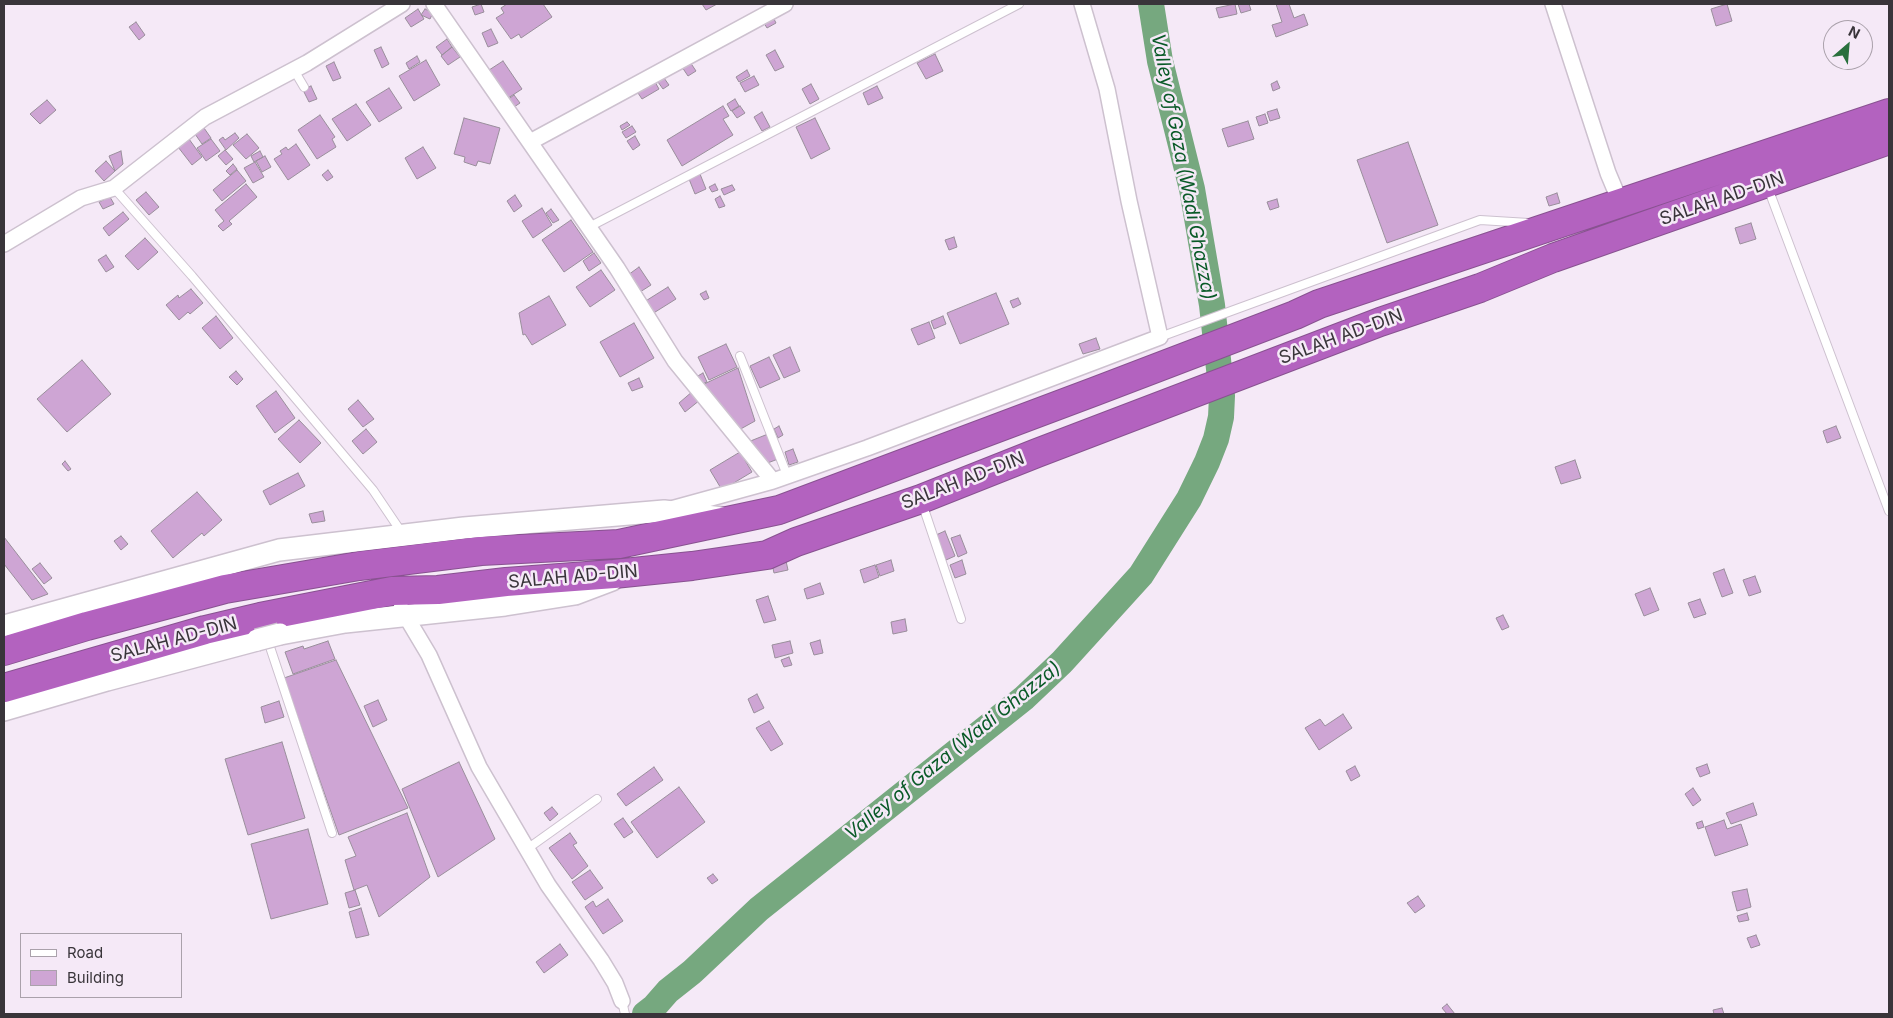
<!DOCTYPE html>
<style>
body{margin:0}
#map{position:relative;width:1893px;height:1018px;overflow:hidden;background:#f5e9f7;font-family:Inter,sans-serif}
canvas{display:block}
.frame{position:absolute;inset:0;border:5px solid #39353a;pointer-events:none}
.legend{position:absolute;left:20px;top:933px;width:162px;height:65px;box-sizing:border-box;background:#f5e9f7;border:1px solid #aaa1ab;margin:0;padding:6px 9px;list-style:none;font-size:15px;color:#39353a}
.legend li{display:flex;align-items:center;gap:10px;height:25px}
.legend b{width:25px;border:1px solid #aaa1ab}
.north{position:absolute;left:1823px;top:20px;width:50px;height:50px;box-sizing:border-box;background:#f5e9f7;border:1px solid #aaa1ab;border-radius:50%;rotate:27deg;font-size:14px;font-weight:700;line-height:20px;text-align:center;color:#39353a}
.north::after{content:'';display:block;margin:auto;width:18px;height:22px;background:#29703d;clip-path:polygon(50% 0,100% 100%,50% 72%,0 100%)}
</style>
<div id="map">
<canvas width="1893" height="1018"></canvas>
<div class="frame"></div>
<ul class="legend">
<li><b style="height:6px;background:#fff"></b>Road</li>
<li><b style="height:14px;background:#cea5d4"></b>Building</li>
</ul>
<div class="north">N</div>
</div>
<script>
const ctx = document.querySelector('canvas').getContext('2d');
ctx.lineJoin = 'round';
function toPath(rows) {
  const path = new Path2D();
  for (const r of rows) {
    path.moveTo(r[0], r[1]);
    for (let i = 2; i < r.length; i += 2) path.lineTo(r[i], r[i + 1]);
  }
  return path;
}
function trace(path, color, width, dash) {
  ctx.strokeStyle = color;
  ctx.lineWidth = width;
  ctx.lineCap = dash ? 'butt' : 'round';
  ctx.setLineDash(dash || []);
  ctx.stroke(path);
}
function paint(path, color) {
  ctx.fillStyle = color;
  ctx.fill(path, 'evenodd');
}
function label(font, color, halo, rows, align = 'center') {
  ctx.font = font + ' Inter,sans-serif';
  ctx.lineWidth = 5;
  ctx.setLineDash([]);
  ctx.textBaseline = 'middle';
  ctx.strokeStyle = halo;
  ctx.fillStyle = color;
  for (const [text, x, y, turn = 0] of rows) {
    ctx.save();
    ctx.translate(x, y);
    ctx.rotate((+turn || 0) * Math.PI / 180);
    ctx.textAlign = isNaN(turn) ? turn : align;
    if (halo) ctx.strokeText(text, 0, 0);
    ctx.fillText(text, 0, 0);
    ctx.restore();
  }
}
const river = toPath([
 [645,1014,654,1007,668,991,692,972,759,909,1024,698,1062,662,1141,575,1189,499,1207,462,1216,439,1221,417,1222,396,1212,305,1192,189,1160,61,1151,4]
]);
const building = toPath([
 [481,4,484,12,475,15,472,7,481,4],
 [507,4,543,4,552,17,521,38,519,34,511,39,496,18,504,13,501,8,507,4],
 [702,4,717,4,706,10,702,4],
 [1235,4,1237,14,1219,18,1216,8,1235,4],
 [1238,4,1249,4,1251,10,1241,13,1238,4],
 [1276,4,1289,4,1294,18,1304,14,1308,25,1276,37,1272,25,1282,22,1276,4],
 [1727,4,1732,21,1716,26,1711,9,1727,4],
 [418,9,424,19,411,27,405,18,418,9],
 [425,9,433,13,430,19,421,15,425,9],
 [773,17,776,23,767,28,764,23,773,17],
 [136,22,145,35,139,40,129,27,136,22],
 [491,29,498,43,488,47,482,33,491,29],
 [447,39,452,47,442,55,436,47,447,39],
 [381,47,389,64,382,68,374,50,381,47],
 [452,47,460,57,448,65,441,56,452,47],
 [775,50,784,67,775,71,766,55,775,50],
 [935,54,943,71,926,79,917,63,935,54],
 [417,56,420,62,409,69,406,63,417,56],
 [426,60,440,85,414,101,399,76,426,60],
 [503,61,522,89,505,100,486,72,503,61],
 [334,62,341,78,333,81,326,66,334,62],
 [690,62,696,71,688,76,682,67,690,62],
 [747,70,750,76,739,82,736,77,747,70],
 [754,76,759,85,745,92,740,83,754,76],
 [664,78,669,85,663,89,658,82,664,78],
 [1277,81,1280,88,1273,91,1271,84,1277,81],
 [655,82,659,89,642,99,638,93,655,82],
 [811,84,819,99,810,104,802,89,811,84],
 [311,86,317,99,309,102,303,90,311,86],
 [877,86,883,98,868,105,863,93,877,86],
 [389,88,402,108,379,122,366,102,389,88],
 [514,95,520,103,511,109,506,101,514,95],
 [735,99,739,106,731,111,727,104,735,99],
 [47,100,56,110,40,124,30,114,47,100],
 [356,104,371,125,347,141,332,119,356,104],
 [723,106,729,116,723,119,733,135,682,166,667,140,723,106],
 [740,106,745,113,737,118,732,111,740,106],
 [1277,109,1280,118,1270,121,1267,112,1277,109],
 [762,112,770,127,762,131,754,117,762,112],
 [1265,114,1268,123,1259,126,1256,117,1265,114],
 [320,115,335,137,332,139,336,147,317,159,298,130,320,115],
 [464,118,500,128,490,164,478,161,476,166,464,162,465,157,454,154,464,118],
 [815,118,830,149,811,159,796,127,815,118],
 [1248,121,1254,139,1228,147,1222,129,1248,121],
 [627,122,630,125,622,130,620,126,627,122],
 [632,126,636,132,626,138,622,132,632,126],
 [204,128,211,138,202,144,195,134,204,128],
 [235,133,239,138,226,150,219,140,223,137,225,140,235,133],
 [247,134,259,148,246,159,233,145,247,134],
 [635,136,640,145,633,150,627,141,635,136],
 [189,139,202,157,192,165,178,147,189,139],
 [211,139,220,151,206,161,197,148,211,139],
 [1408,142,1438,225,1387,243,1357,160,1408,142],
 [296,144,310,165,288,180,274,159,282,154,280,151,286,147,288,150,296,144],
 [423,147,436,168,417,179,405,158,423,147],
 [225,150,233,159,226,165,218,156,225,150],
 [121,151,123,164,115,171,109,156,121,151],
 [260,151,263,157,254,162,251,156,260,151],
 [265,156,271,167,262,172,256,161,265,156],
 [106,161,115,171,104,181,95,171,106,161],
 [255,162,264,177,253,183,244,168,255,162],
 [233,164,237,169,230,175,226,171,233,164],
 [237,170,246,181,222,201,213,190,237,170],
 [328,170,333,177,327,181,322,175,328,170],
 [700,174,706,189,695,194,689,179,700,174],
 [246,184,257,197,229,221,232,224,223,231,218,226,224,221,215,210,246,184],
 [715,184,718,190,712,192,709,187,715,184],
 [732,185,735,190,724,195,721,189,732,185],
 [146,192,159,207,149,215,136,200,146,192],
 [1557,193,1560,203,1549,206,1546,197,1557,193],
 [515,195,522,206,514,212,507,201,515,195],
 [720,196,725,206,719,208,715,199,720,196],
 [110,197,114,204,103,209,99,202,110,197],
 [1277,199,1279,207,1270,210,1267,202,1277,199],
 [542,208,552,225,533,238,522,221,542,208],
 [551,209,559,220,553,223,546,213,551,209],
 [123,212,129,219,109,236,103,228,123,212],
 [571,220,593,252,564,272,542,240,571,220],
 [1751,223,1756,239,1740,244,1735,228,1751,223],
 [954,237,957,247,949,250,945,240,954,237],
 [145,238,158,252,138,270,125,256,145,238],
 [594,253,601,263,589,271,583,261,594,253],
 [106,255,114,267,106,272,98,260,106,255],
 [639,267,651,285,640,292,628,275,639,267],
 [601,270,615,290,590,307,576,287,601,270],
 [668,287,676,299,652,314,644,302,668,287],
 [191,289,203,303,190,314,188,312,179,320,166,305,178,295,179,298,191,289],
 [706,291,709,298,704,300,700,294,706,291],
 [996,293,1009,324,960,344,947,313,996,293],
 [549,296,566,325,532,345,525,334,523,335,519,313,549,296],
 [1018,298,1021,304,1013,308,1010,301,1018,298],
 [216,316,233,338,220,349,202,328,216,316],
 [943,316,946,324,934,329,931,321,943,316],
 [929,322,935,338,918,345,911,329,929,322],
 [634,323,654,358,620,377,600,342,634,323],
 [1096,338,1100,349,1083,354,1079,344,1096,338],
 [726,344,737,367,709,380,698,357,726,344],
 [790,347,800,371,784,378,773,355,790,347],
 [769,357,780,379,760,388,750,366,769,357],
 [82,360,111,394,67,432,37,399,82,360],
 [738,368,755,421,737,431,700,386,738,368],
 [236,371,243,379,237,385,229,377,236,371],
 [703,373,707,382,699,385,696,377,703,373],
 [639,378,643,387,632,391,628,383,639,378],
 [276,391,295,418,275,433,256,406,276,391],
 [693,391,700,400,685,412,679,403,693,391],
 [358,400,374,419,363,427,348,409,358,400],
 [299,420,321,443,300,463,278,439,299,420],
 [779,426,783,435,778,438,774,429,779,426],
 [1836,426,1841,438,1827,443,1823,431,1836,426],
 [366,429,377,442,363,454,352,441,366,429],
 [768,434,778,459,765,464,748,442,768,434],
 [793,449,798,462,789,465,785,452,793,449],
 [740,452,752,472,722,490,710,470,740,452],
 [1575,460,1581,478,1561,484,1555,467,1575,460],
 [65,461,71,469,68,471,62,464,65,461],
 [298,473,305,486,270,505,263,491,298,473],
 [197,492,222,520,204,536,202,533,173,558,151,531,197,492],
 [323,511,325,521,312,523,309,514,323,511],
 [945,531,955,556,946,560,936,535,945,531],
 [960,535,967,553,958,557,951,538,960,535],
 [121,536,128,544,121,550,114,541,121,536],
 [4,537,48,594,32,600,4,564,4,537],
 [891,560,894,571,880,576,876,565,891,560],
 [962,560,966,574,955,578,950,565,962,560],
 [786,561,788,570,774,573,772,564,786,561],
 [40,563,52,578,44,584,32,569,40,563],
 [875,565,879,577,864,583,860,570,875,565],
 [1724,569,1733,593,1722,597,1713,573,1724,569],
 [1755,576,1761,592,1749,596,1743,580,1755,576],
 [820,583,824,594,807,599,804,589,820,583],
 [1650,588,1659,610,1644,616,1635,594,1650,588],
 [768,596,776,620,764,623,756,600,768,596],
 [1700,599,1706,614,1694,618,1688,603,1700,599],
 [1503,615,1509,627,1502,630,1496,618,1503,615],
 [905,619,907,631,893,634,891,622,905,619],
 [820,640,823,653,814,655,810,643,820,640],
 [328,641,335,659,293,674,285,652,303,646,304,649,328,641],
 [790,641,793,653,775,658,772,645,790,641],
 [789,657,792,665,784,667,781,660,789,657],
 [336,660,408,808,339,835,284,678,336,660],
 [757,694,764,708,754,713,748,699,757,694],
 [378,700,387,720,373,727,364,706,378,700],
 [279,701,284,717,265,723,261,707,279,701],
 [1343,714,1352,728,1319,750,1305,728,1320,719,1325,726,1343,714],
 [769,721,783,744,771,751,756,728,769,721],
 [282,742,305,818,248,835,225,759,282,742],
 [459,762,495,839,438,877,402,789,459,762],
 [1707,764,1710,773,1700,777,1696,768,1707,764],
 [1355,766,1360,776,1351,781,1346,771,1355,766],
 [654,767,663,780,626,806,617,794,654,767],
 [679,787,705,822,657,858,631,822,679,787],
 [1693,788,1701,800,1693,806,1685,794,1693,788],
 [1753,803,1757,815,1731,824,1726,813,1753,803],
 [552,807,558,814,550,821,544,813,552,807],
 [407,813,430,877,379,917,367,885,354,890,345,860,356,856,348,837,407,813],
 [623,818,633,832,624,838,614,824,623,818],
 [1724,820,1727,829,1741,824,1748,845,1715,856,1705,827,1724,820],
 [1702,821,1704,827,1698,829,1696,823,1702,821],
 [308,829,328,904,271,919,251,844,308,829],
 [570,833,577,843,573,845,588,866,572,879,549,848,570,833],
 [590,870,603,888,585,900,572,882,590,870],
 [713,874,718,880,712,884,707,878,713,874],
 [1747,889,1751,907,1737,911,1732,892,1747,889],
 [355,890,360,905,349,908,345,893,355,890],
 [1418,896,1425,906,1415,913,1407,903,1418,896],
 [608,899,623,921,603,934,585,907,593,901,596,907,608,899],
 [361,908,369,935,356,938,349,912,361,908],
 [1747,913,1749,920,1739,922,1737,916,1747,913],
 [1756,935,1760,945,1751,948,1747,938,1756,935],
 [560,944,568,955,544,973,536,962,560,944],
 [1447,1004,1455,1014,1447,1014,1442,1008,1447,1004],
 [1722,1008,1724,1014,1714,1014,1713,1010,1722,1008]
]);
const lane = toPath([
 [294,70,304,87],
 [114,188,192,276,373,490,402,533],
 [1768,188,1889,511],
 [589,227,1019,4],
 [1160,337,1480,220,1529,223],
 [740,356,787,475],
 [922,503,961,619],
 [267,638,332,833],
 [527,849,597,799],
 [622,1001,625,1014]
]);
const street = toPath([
 [434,4,617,268,675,361,773,481],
 [1553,4,1608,173,1621,204],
 [530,142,785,4],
 [4,244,81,198,114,188,205,117,307,63,402,4],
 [671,509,773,481,867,448,1160,337,1129,201,1107,89,1082,4],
 [401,608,429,655,479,767,548,885,601,960,615,983,622,1001]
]);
const secondary = toPath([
 [4,626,279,550,464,528,664,511,722,518],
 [280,634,345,622,505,605,575,594,612,580],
 [4,710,107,680,257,640]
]);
const highway = toPath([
 [4,651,87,626,225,589,359,566,481,551,619,544,779,510,1096,391,1295,315,1319,304,1889,113],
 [4,688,205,630,260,617,392,591,438,590,506,582,614,574,692,566,767,555,796,542,921,499,1037,453,1380,322,1480,288,1553,258,1889,140]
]);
const secondaryBridge = toPath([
 [257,640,280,634]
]);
const streetNames = [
 ["SALAH AD-DIN",1722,199,-19],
 ["SALAH AD-DIN",1341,337,-20],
 ["SALAH AD-DIN",963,481,-21],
 ["SALAH AD-DIN",573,577,-5],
 ["SALAH AD-DIN",174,640,-15]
];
const waterNames = [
 ["Valley of Gaza (Wadi Ghazza)",1183,167,79],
 ["Valley of Gaza (Wadi Ghazza)",953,751,-39]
];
trace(river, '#76a87f', 26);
paint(building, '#cea5d4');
trace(building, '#998e9b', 1);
trace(lane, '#cdc1cf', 10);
trace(street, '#cdc1cf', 18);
trace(secondary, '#cdc1cf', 24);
trace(highway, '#885290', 30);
trace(lane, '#fff', 8);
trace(street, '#fff', 15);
trace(secondary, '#fff', 21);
trace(highway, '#b362bf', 28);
trace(secondaryBridge, '#cdc1cf', 24, []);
trace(secondaryBridge, '#fff', 21);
label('18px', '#39353a', '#f5e9f7', streetNames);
label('italic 19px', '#095a27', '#f5e9f7', waterNames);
</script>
